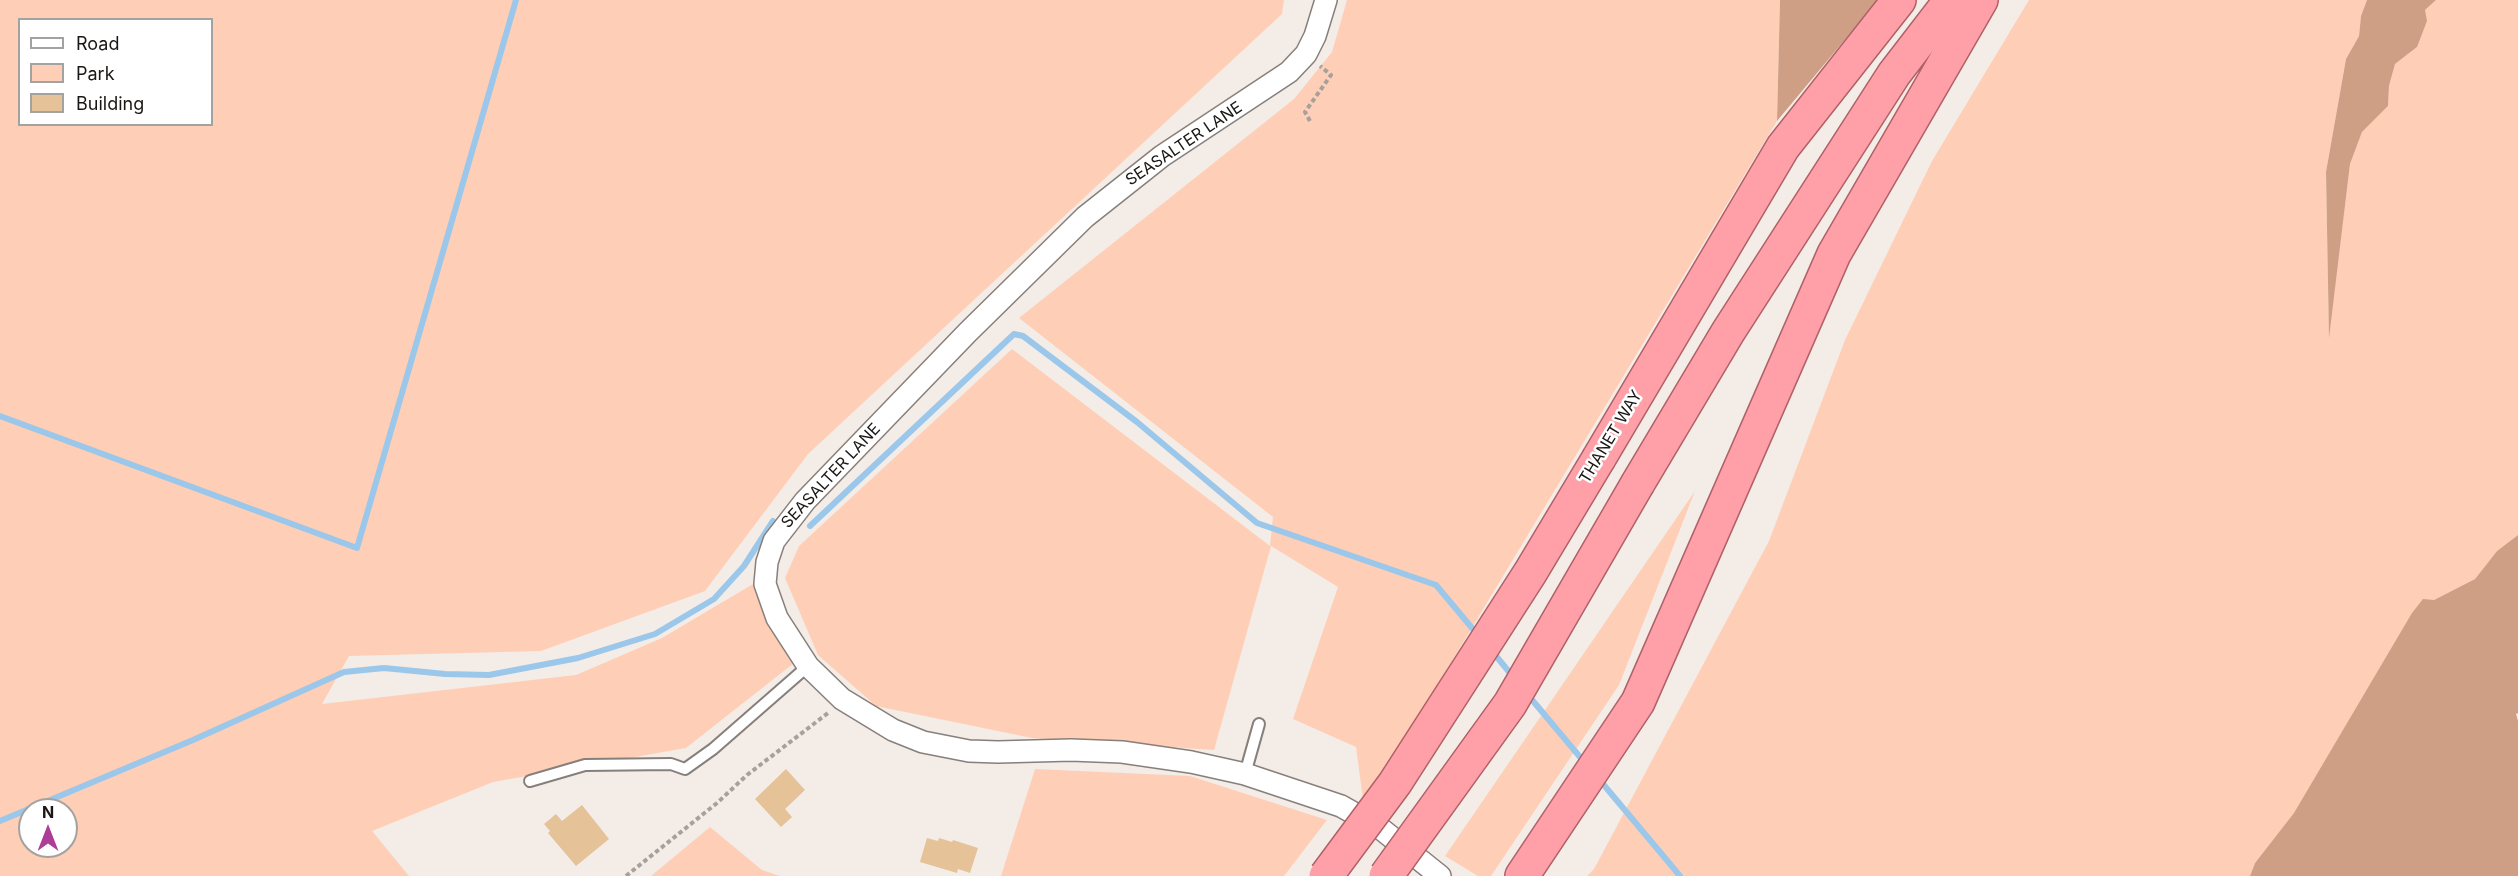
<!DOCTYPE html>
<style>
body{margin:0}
#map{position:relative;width:2518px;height:876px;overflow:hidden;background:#f4ece7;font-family:Inter,sans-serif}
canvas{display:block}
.legend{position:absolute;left:18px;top:18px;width:195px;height:108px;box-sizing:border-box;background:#fff;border:2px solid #a3a2a1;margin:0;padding:8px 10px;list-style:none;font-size:18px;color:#1a1715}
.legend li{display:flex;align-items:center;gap:12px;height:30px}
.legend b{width:30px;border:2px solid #a3a2a1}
.north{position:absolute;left:18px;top:798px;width:60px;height:60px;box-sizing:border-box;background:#fff;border:2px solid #a3a2a1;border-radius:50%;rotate:0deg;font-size:16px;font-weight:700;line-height:24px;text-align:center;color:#1a1715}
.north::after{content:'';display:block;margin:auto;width:21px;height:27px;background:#ae3d99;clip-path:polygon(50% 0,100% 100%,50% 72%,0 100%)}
</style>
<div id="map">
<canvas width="2518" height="876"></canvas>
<ul class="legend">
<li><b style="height:8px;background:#fff"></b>Road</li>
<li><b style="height:16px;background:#fecfb6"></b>Park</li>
<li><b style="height:16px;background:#e5c298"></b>Building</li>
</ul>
<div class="north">N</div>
</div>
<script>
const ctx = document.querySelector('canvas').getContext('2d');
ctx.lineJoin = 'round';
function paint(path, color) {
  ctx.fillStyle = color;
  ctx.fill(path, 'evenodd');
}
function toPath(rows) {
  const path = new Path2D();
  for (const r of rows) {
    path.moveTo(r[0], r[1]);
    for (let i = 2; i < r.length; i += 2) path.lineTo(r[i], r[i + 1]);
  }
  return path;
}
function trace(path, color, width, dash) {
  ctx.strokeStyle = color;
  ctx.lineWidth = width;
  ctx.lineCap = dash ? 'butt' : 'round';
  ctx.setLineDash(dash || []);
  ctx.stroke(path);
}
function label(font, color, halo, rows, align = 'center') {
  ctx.font = font + ' Inter,sans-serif';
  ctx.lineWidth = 5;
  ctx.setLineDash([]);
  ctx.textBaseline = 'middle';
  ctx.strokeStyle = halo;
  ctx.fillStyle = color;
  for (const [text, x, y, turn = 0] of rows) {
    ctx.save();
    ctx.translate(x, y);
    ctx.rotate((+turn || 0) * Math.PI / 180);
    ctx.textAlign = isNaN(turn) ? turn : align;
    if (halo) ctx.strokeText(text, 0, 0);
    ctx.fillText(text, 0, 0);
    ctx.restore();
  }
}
const green = toPath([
 [0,0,1284,0,1282,14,808,454,705,591,541,651,349,656,322,704,576,675,662,638,753,584,794,663,686,748,493,782,372,831,409,876,0,876],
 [20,20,212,20,212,124,20,124],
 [30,810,66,810,66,846,30,846],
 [1347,0,1780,0,1777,121,1364,807,1356,747,1293,719,1338,587,1271,546,1214,750,1032,738,876,706,818,655,785,578,799,546,1012,349,1270,546,1273,517,1019,318,1294,99,1332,52],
 [2029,0,2367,0,2361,16,2359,36,2346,59,2326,172,2329,333,2350,164,2362,132,2388,106,2389,86,2395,64,2417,47,2425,10,2436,0,2518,0,2518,535,2497,551,2475,579,2434,600,2294,814,2255,863,2250,876,1587,876,1594,869,1769,541,1845,340,1932,161],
 [1695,491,1619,685,1491,876,1478,876,1445,856],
 [1035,769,1190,776,1327,820,1284,876,1001,876],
 [710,827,762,870,780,876,651,876]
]);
const forest = toPath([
 [1780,0,1878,0,1777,121],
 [2367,0,2436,0,2425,10,2427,21,2417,47,2395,64,2389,86,2388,106,2362,132,2350,164,2329,338,2326,172,2346,59,2359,36,2361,16],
 [2518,535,2518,713,2516,714,2518,721,2518,876,2250,876,2255,863,2294,813,2412,613,2423,599,2434,600,2475,579,2497,551]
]);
const stream = toPath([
 [0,416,357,548,516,0],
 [810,526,1014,334,1023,336,1137,422,1257,523,1436,585,1477,634],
 [1492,651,1514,678],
 [1528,695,1585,763],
 [1598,778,1680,876],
 [0,821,193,740,344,672,384,668,445,674,489,675,578,658,655,634,714,599,744,566,773,521]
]);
const building = toPath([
 [786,769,805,790,785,809,792,817,781,827,755,799],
 [582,805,609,839,576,866,548,833,550,831,544,824,556,814,562,821],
 [927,838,938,841,939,838,952,842,953,840,978,848,970,873,958,869,957,873,920,862]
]);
const path = toPath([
 [1310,121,1305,112,1331,75,1320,66],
 [626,876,717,803,747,775,828,713]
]);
const service = toPath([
 [1245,774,1259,724],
 [530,781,585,765,671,764,685,769,713,749,808,666]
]);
const minor = toPath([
 [1326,0,1315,36,1306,54,1289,72,1162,156,1085,217,968,332,805,501,774,541,767,562,765,584,777,618,808,666,842,699,893,730,923,742,969,751,998,752,1071,750,1122,752,1191,762,1245,774,1341,806,1380,828,1440,876]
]);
const trunk = toPath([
 [1599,458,1783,147,1899,0],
 [1638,483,1728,332,1894,74,1951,0],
 [1522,876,1638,702,1834,254,1981,0]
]);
const trunkBridge = toPath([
 [1326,876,1395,783,1530,573,1599,458],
 [1386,876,1510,704,1638,483]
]);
const streetNames = [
 ["SEASALTER LANE",1184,144,-34],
 ["THANET WAY",1611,437,-59],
 ["SEASALTER LANE",831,476,-47]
];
paint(green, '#fecfb6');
paint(forest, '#cf9f85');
trace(stream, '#9ac7ea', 6);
paint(building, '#e5c298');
trace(service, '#877f7b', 14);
trace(minor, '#877f7b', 24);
trace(trunk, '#af6167', 36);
trace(path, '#a7a19d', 4, [4.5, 3]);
trace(service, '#fff', 10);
trace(minor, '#fff', 21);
trace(trunk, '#ffa0a8', 33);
trace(trunkBridge, '#af6167', 36, []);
trace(trunkBridge, '#ffa0a8', 33);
label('16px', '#1a1715', '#fff', streetNames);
</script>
